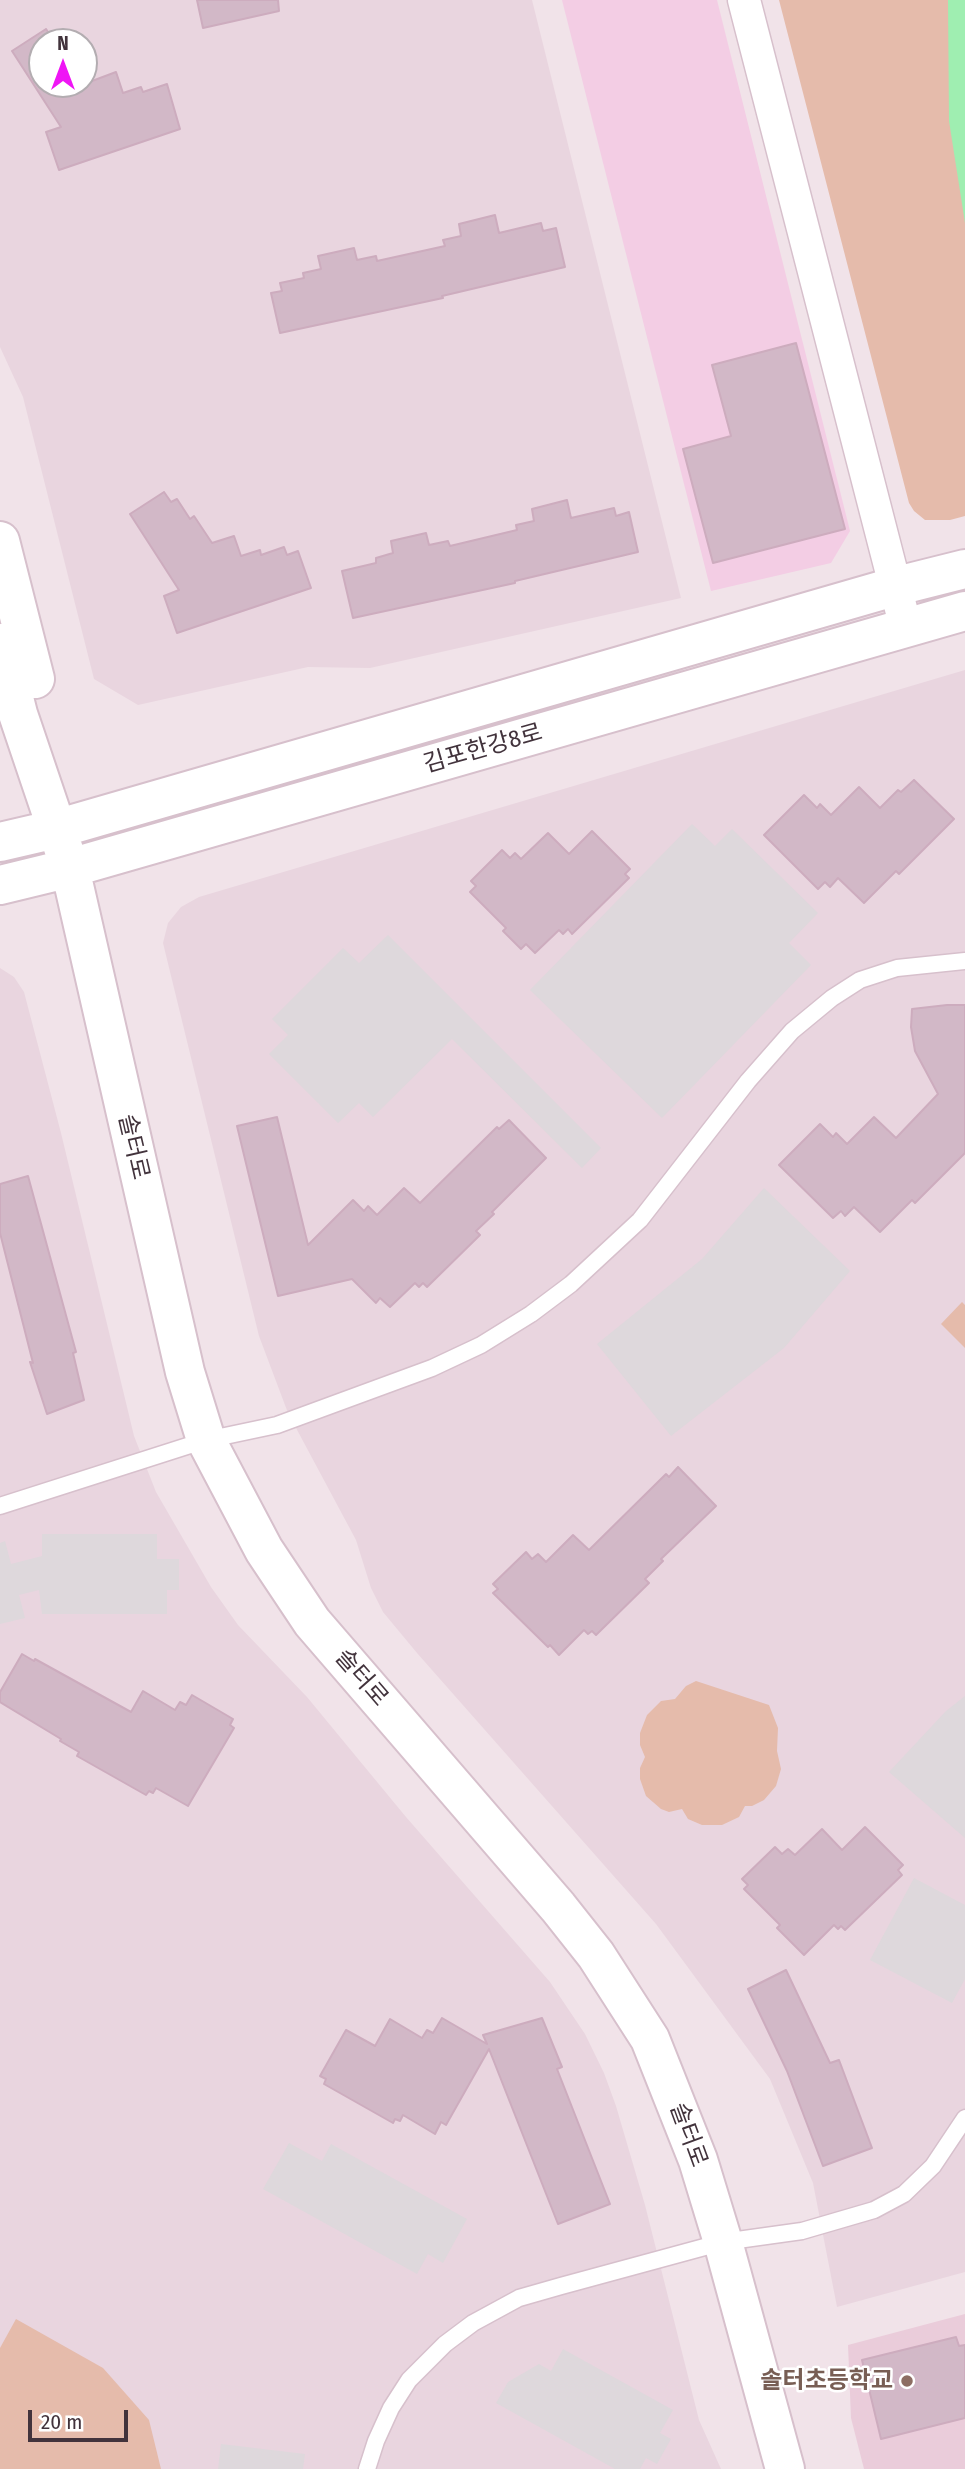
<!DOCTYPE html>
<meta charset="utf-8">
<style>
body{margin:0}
#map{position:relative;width:965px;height:2469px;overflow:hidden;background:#f1e3e9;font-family:"Fira Sans Condensed",sans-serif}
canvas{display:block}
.north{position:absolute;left:28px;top:28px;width:70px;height:70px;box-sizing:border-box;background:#fff;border:2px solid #b3adb1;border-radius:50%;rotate:0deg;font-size:19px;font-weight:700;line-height:28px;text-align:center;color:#42333c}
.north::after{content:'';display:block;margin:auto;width:24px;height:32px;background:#ef15f5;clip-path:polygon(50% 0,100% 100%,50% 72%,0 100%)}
.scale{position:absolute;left:28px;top:2410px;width:100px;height:32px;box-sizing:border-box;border:4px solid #42333c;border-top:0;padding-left:9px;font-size:21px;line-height:24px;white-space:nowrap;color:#42333c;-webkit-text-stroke:5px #fff;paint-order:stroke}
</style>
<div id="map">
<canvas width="965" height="2469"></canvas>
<div class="north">N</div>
<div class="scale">20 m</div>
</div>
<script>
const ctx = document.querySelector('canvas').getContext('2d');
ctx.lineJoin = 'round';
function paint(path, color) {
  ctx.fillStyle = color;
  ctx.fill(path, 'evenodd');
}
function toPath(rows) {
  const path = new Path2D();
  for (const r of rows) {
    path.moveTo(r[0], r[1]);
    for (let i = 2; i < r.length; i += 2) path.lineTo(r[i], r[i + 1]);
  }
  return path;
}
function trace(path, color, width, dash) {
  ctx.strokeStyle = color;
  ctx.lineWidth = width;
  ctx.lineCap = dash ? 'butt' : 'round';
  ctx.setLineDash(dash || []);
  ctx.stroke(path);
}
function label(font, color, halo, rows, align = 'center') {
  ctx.font = font + ' "Fira Sans Condensed","Noto Sans KR",sans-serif';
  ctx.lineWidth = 5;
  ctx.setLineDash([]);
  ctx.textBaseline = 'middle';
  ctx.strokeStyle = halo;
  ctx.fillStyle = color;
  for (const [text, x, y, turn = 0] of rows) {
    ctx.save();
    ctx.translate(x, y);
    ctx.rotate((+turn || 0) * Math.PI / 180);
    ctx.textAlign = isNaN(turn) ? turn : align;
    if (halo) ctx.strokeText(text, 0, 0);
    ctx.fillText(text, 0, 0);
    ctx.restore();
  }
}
const residential = toPath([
 [0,0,532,0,681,598,370,668,308,667,138,705,94,679,23,397,0,347],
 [42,42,84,42,84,84,42,84],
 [965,670,965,2272,837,2307,813,2183,770,2079,656,1924,417,1653,383,1612,371,1588,356,1540,288,1413,259,1336,163,943,168,923,181,907,199,897],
 [0,968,14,977,24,992,61,1133,134,1436,156,1492,211,1587,238,1625,307,1697,406,1817,550,1982,585,2034,604,2073,616,2106,645,2205,699,2420,721,2469,0,2469]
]);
const commercial = toPath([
 [562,0,717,0,850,531,831,563,711,591]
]);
const education = toPath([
 [965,2314,965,2469,864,2469,851,2418,848,2345]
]);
const green = toPath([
 [779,0,965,0,965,516,950,520,925,520,914,511,909,503],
 [962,1302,965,1305,965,1348,941,1324],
 [696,1681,769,1705,778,1728,777,1751,781,1769,776,1786,764,1800,752,1806,745,1806,739,1817,722,1825,702,1825,688,1819,682,1809,669,1812,661,1809,646,1796,640,1779,640,1768,645,1757,640,1745,640,1733,647,1715,661,1701,675,1699,686,1686],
 [16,2319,103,2368,149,2420,161,2469,0,2469,0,2348]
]);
const parking = toPath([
 [692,824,715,846,732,829,818,913,789,943,811,965,662,1118,530,990],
 [388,935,601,1148,582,1168,452,1039,373,1117,359,1103,338,1123,269,1054,288,1035,272,1019,343,948,359,963],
 [764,1188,850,1271,784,1348,671,1436,597,1344,702,1259],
 [42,1534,157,1534,157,1559,179,1559,179,1590,167,1590,167,1614,42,1614,39,1590,19,1595,25,1618,0,1624,0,1543,5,1541,11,1564,42,1556],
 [965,1696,965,1838,889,1772,946,1711],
 [914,1878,965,1905,965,1979,952,2003,870,1960],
 [289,2143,322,2161,331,2144,467,2219,443,2263,428,2254,417,2274,263,2189],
 [563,2349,673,2410,660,2433,671,2439,657,2464,646,2458,640,2469,615,2469,496,2403,508,2382,539,2364,551,2371],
 [221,2444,305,2454,303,2469,218,2469]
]);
const water = toPath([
 [948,0,965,0,965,223,949,121]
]);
const building = toPath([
 [197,0,278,0,279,11,203,28,197,0],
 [46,29,55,42,42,42,42,84,84,86,84,84,116,72,123,93,141,87,143,92,167,84,180,129,59,170,46,132,61,127,12,51,46,29],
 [495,215,499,233,541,223,543,231,556,228,565,267,442,296,443,298,280,333,271,293,282,291,280,283,304,278,303,273,321,269,318,256,354,248,357,260,376,256,377,261,445,246,443,240,461,236,459,224,495,215],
 [796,343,845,529,713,563,683,449,731,436,712,365,796,343],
 [164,492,171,502,177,499,190,519,194,516,212,543,234,536,241,556,260,550,261,555,284,547,287,555,298,551,311,588,177,633,164,596,179,590,130,514,164,492],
 [567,500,571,518,614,508,616,516,629,512,638,552,515,581,515,583,353,618,342,571,376,563,376,558,393,553,391,541,426,533,429,545,448,541,450,546,517,530,516,525,534,521,532,509,567,500],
 [914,780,954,819,899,874,896,871,864,903,838,878,830,887,825,882,818,889,764,835,804,795,817,808,820,804,831,815,859,787,880,808,898,790,901,792,914,780],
 [592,831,630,869,625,874,629,878,572,934,568,929,563,934,559,930,535,953,526,944,521,949,503,931,506,928,470,892,476,886,471,881,502,850,510,858,515,853,521,859,548,833,569,854,592,831],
 [947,1005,965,1005,965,1153,915,1203,912,1200,880,1232,854,1207,845,1216,841,1211,833,1218,779,1165,820,1124,833,1137,836,1133,847,1144,874,1117,896,1138,938,1094,915,1051,911,1027,912,1009,947,1005],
 [277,1117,308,1245,353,1200,364,1211,368,1206,377,1215,404,1188,420,1203,497,1127,499,1129,509,1120,546,1158,492,1212,494,1214,476,1231,480,1235,427,1287,423,1283,419,1287,415,1283,390,1307,380,1298,376,1303,352,1279,278,1296,237,1126,277,1117],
 [28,1176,76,1352,73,1353,84,1400,47,1414,30,1362,33,1363,0,1233,0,1184,28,1176],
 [678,1467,716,1506,661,1559,663,1561,645,1579,649,1583,596,1635,592,1631,588,1634,584,1630,559,1655,550,1645,548,1647,493,1593,498,1589,493,1584,526,1552,532,1559,538,1554,546,1562,573,1535,589,1550,666,1474,669,1477,678,1467],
 [22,1654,34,1661,35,1659,131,1712,143,1691,175,1710,180,1702,186,1705,192,1695,233,1719,230,1725,234,1728,188,1806,156,1788,153,1793,149,1791,146,1795,77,1756,79,1752,60,1741,61,1739,0,1702,0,1692,22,1654],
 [865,1827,903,1865,898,1870,902,1875,845,1930,841,1926,838,1929,834,1925,804,1955,777,1928,780,1925,744,1889,748,1885,742,1879,775,1847,782,1854,788,1849,795,1855,822,1829,842,1850,865,1827],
 [786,1970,830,2063,839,2060,872,2148,823,2166,787,2071,748,1989,786,1970],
 [442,2018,487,2044,483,2035,542,2018,562,2067,557,2069,610,2204,558,2224,489,2049,446,2125,441,2122,435,2134,403,2115,400,2121,395,2119,393,2123,324,2084,326,2079,320,2076,346,2030,375,2046,390,2019,422,2038,427,2030,433,2033,442,2018],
 [956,2337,959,2346,965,2345,965,2418,881,2439,862,2360,956,2337]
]);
const service = toPath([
 [0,1506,206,1440,277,1425,432,1368,481,1345,531,1314,571,1284,640,1220,748,1081,792,1031,832,998,860,980,897,968,965,961],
 [367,2469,376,2441,391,2408,409,2380,445,2344,473,2323,519,2298,561,2286,723,2242,802,2231,874,2210,904,2194,933,2166,965,2118]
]);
const minor = toPath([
 [744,0,906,628]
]);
const tertiary = toPath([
 [0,541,35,679],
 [0,643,18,714,70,868,185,1372,206,1440,264,1550,312,1622,558,1907,596,1955,650,2039,698,2160,723,2242,785,2469],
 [0,842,56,829,897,586,965,569],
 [0,885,70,868,965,611]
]);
const markers = [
 [907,2381,7,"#8d6e63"]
];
const streetNames = [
 ["김포한강8로",483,749,-16],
 ["솔터로",133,1147,77],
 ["솔터로",361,1678,49],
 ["솔터로",688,2135,70]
];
const educationNames = [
 ["솔터초등학교",893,2381]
];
paint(residential, '#e9d5df');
paint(commercial, '#f3cde4');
paint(education, '#eaccda');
paint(green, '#e5bbab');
paint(parking, '#ded8dc');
paint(water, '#9feeb1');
paint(building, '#d2b8c7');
trace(building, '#cdacbe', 2);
trace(service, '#d7c0cc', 19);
trace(minor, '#d7c0cc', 35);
trace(tertiary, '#d7c0cc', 42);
trace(service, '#fff', 16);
trace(minor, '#fff', 32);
trace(tertiary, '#fff', 38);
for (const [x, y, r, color] of markers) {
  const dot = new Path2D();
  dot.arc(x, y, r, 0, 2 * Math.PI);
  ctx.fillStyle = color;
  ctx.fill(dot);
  trace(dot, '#fff', 2.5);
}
label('24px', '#42333c', '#fff', streetNames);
label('bold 24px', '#785e54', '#fff', educationNames, 'right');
</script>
